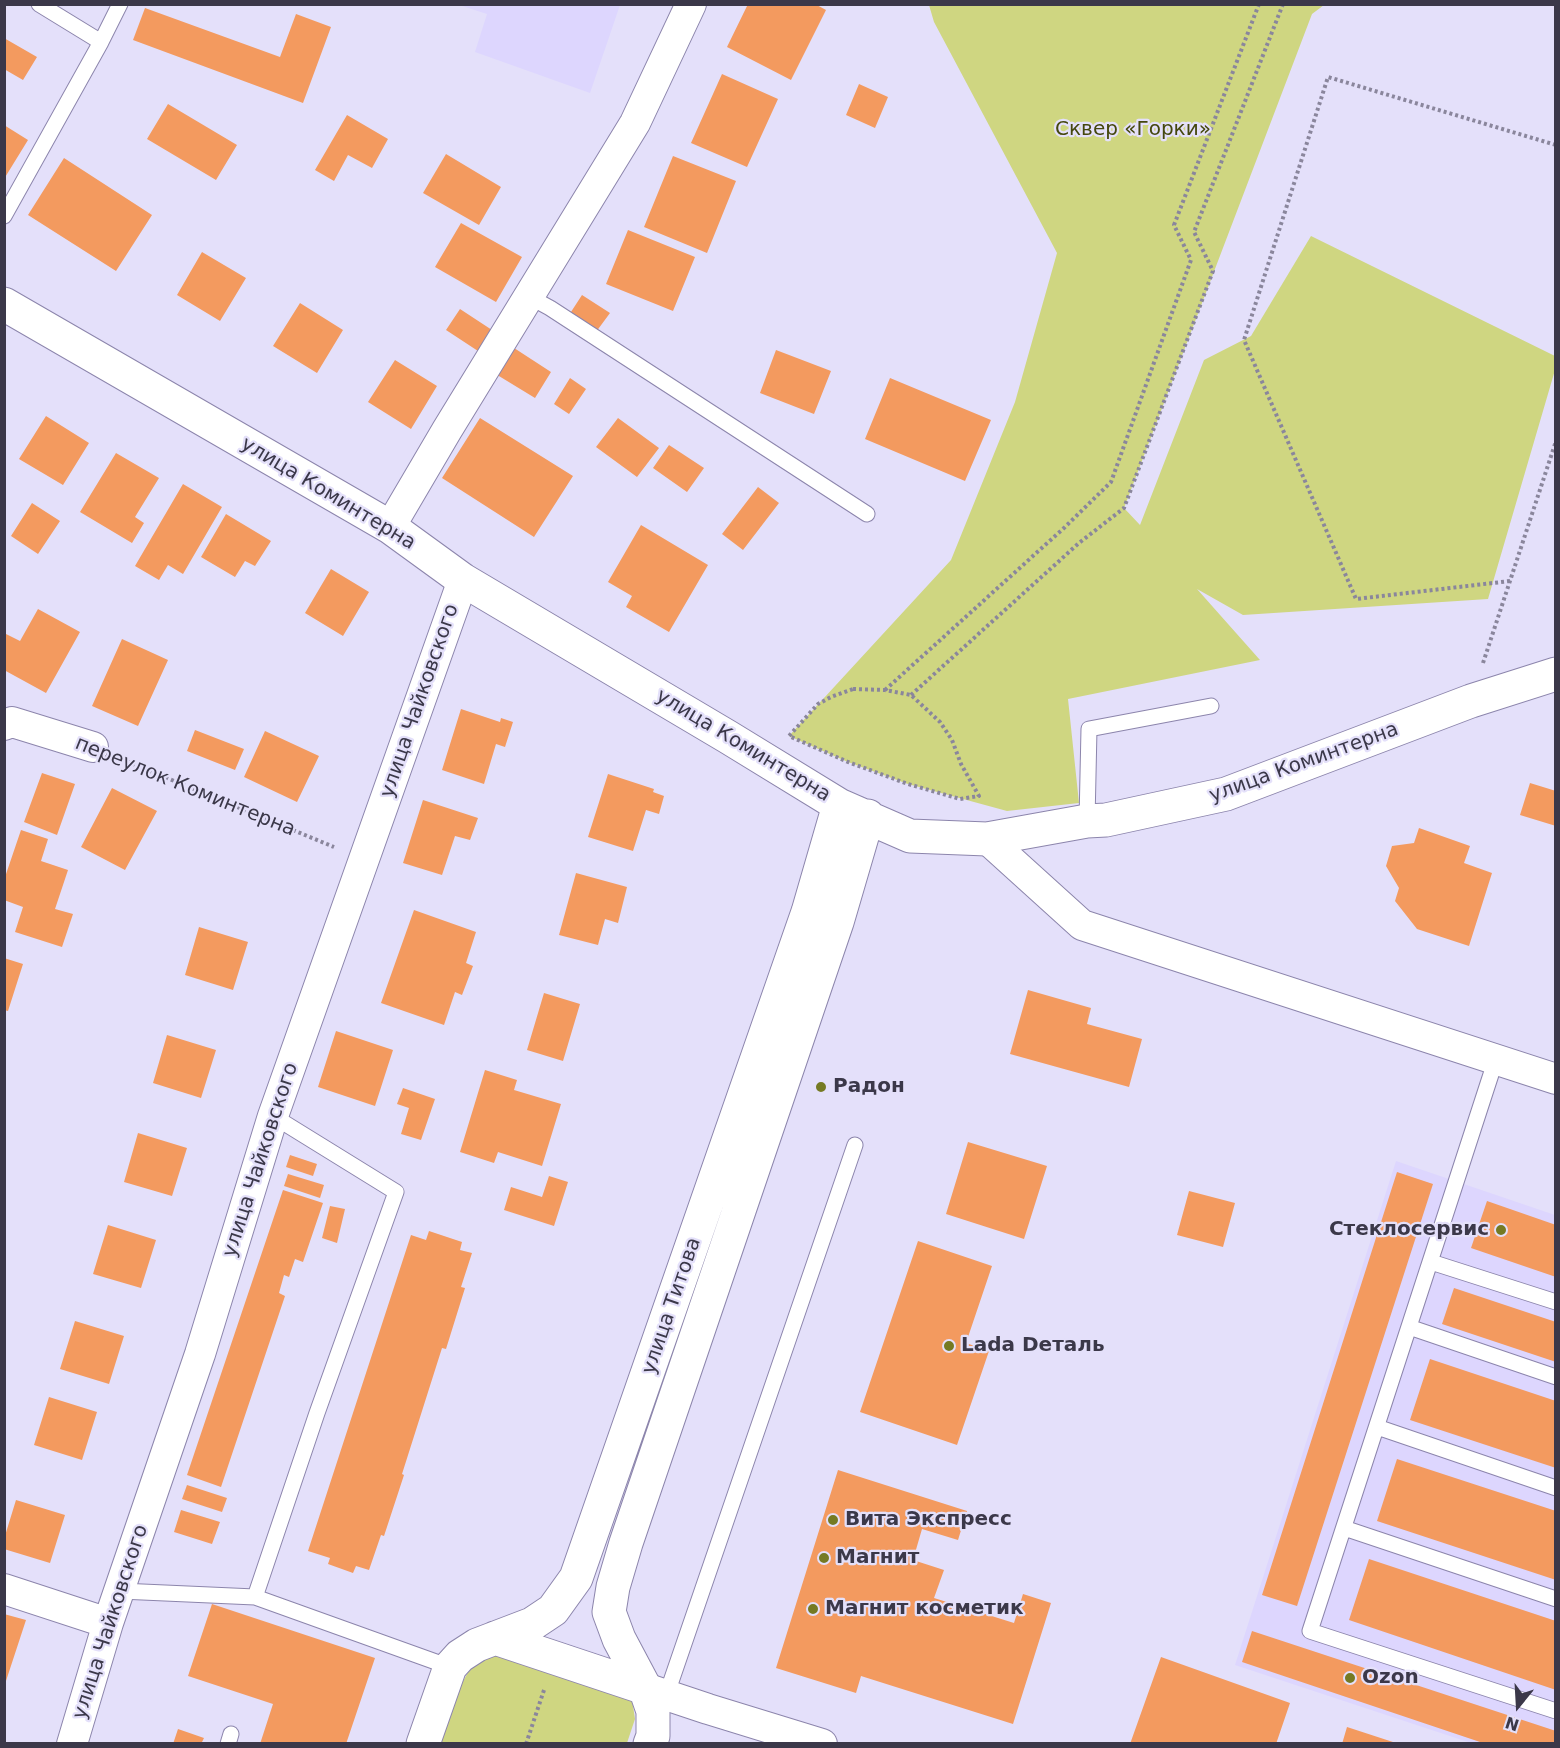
<!DOCTYPE html>
<meta charset="utf-8">
<style>
body{margin:0}
#map{position:relative;width:1560px;height:1748px;overflow:hidden;background:#e4e0fa;font-family:"DejaVu Sans",sans-serif}
canvas{display:block}
.frame{position:absolute;inset:0;border:6px solid #3b3849;pointer-events:none}
.north{position:absolute;left:1488px;top:1676px;width:60px;height:60px;-webkit-text-stroke:4px #e4e0fa;paint-order:stroke;rotate:198deg;font-size:16px;font-weight:700;line-height:24px;text-align:center;color:#3b3849}
.north::after{content:'';display:block;margin:auto;width:21px;height:27px;background:#3b3849;clip-path:polygon(50% 0,100% 100%,50% 72%,0 100%)}
</style>
<div id="map">
<canvas width="1560" height="1748"></canvas>
<div class="frame"></div>
<div class="north">N</div>
</div>
<script>
const ctx = document.querySelector('canvas').getContext('2d');
ctx.lineJoin = 'round';
function paint(path, color) {
  ctx.fillStyle = color;
  ctx.fill(path, 'evenodd');
}
function toPath(rows) {
  const path = new Path2D();
  for (const r of rows) {
    path.moveTo(r[0], r[1]);
    for (let i = 2; i < r.length; i += 2) path.lineTo(r[i], r[i + 1]);
  }
  return path;
}
function trace(path, color, width, dash) {
  ctx.strokeStyle = color;
  ctx.lineWidth = width;
  ctx.lineCap = dash ? 'butt' : 'round';
  ctx.setLineDash(dash || []);
  ctx.stroke(path);
}
function label(font, color, halo, rows, align = 'center') {
  ctx.font = font + ' "DejaVu Sans",sans-serif';
  ctx.lineWidth = 4.5;
  ctx.setLineDash([]);
  ctx.textBaseline = 'middle';
  ctx.strokeStyle = halo;
  ctx.fillStyle = color;
  for (const [text, x, y, turn = 0] of rows) {
    ctx.save();
    ctx.translate(x, y);
    ctx.rotate((+turn || 0) * Math.PI / 180);
    ctx.textAlign = isNaN(turn) ? turn : align;
    if (halo) ctx.strokeText(text, 0, 0);
    ctx.fillText(text, 0, 0);
    ctx.restore();
  }
}
const built = toPath([
 [459,5,620,4,620,5,590,93,475,52,487,14],
 [1396,1161,1555,1215,1555,1743,1471,1743,1235,1665]
]);
const green = toPath([
 [929,5,1324,5,1312,14,1124,508,1140,525,1204,360,1251,336,1311,236,1555,356,1555,370,1488,599,1243,615,1197,589,1260,660,1068,699,1079,803,1007,811,908,784,848,762,789,736,951,560,1015,402,1057,253,934,22],
 [495,1653,631,1693,635,1719,627,1743,439,1744,462,1683,471,1667]
]);
const building = toPath([
 [748,4,815,4,826,10,791,80,727,47],
 [145,8,280,57,296,14,331,27,303,103,133,40],
 [4,38,37,57,23,80,4,69],
 [722,74,778,99,747,167,691,143],
 [859,84,888,97,875,128,846,115],
 [168,104,237,145,216,180,147,139],
 [347,115,388,139,372,168,348,155,334,181,315,170],
 [4,125,28,140,4,179],
 [446,154,501,187,479,225,423,193],
 [673,156,736,181,707,253,644,227],
 [64,158,152,215,116,271,28,215],
 [461,223,522,257,496,302,435,267],
 [628,230,695,257,673,311,606,284],
 [202,252,246,278,220,321,177,295],
 [582,295,610,313,596,332,569,315],
 [300,303,343,330,317,373,273,346],
 [460,309,492,330,478,351,446,330],
 [511,346,551,372,535,398,494,373],
 [776,350,831,371,814,414,760,393],
 [395,360,437,386,411,429,368,402],
 [570,378,586,389,569,414,554,404],
 [890,378,991,420,965,481,865,439],
 [46,416,89,443,63,485,19,459],
 [480,418,573,476,534,537,442,478],
 [618,418,659,448,637,477,596,447],
 [669,445,704,468,687,492,653,468],
 [116,453,159,478,135,517,144,523,132,543,80,512],
 [183,484,222,507,183,574,168,565,159,580,135,566],
 [758,487,779,503,743,550,722,534],
 [32,503,60,521,38,554,11,536],
 [226,514,271,541,255,566,245,561,235,577,201,557],
 [641,525,708,565,669,632,626,607,632,596,608,582],
 [331,569,369,592,343,636,305,613],
 [38,609,80,632,46,693,4,670,4,633,20,641],
 [122,639,168,660,138,726,92,706],
 [461,709,500,722,501,718,513,722,505,747,496,744,484,784,442,770],
 [195,730,244,749,235,770,187,751],
 [265,731,319,756,297,802,244,777],
 [42,773,75,784,57,835,24,822],
 [608,774,654,789,653,792,664,796,659,814,646,810,633,851,588,837],
 [1530,783,1556,791,1556,826,1520,815],
 [112,788,157,811,125,870,81,847],
 [423,800,478,818,470,840,455,836,442,875,403,863],
 [1419,828,1470,846,1464,863,1492,873,1469,946,1417,929,1395,901,1399,888,1386,866,1392,846,1414,843],
 [21,830,48,839,41,861,68,870,55,909,73,914,62,947,15,932,23,907,4,900,4,880],
 [576,873,627,887,618,923,605,919,598,945,559,935],
 [414,910,476,932,466,963,473,966,462,995,455,992,444,1025,381,1003],
 [199,927,248,942,233,990,185,975],
 [4,958,23,964,8,1011,4,1010],
 [1028,990,1091,1008,1087,1024,1142,1039,1129,1087,1010,1054],
 [544,993,580,1004,563,1061,527,1050],
 [336,1031,393,1050,375,1106,318,1087],
 [167,1035,216,1050,201,1098,153,1083],
 [485,1070,517,1080,514,1090,561,1104,542,1166,498,1152,494,1163,460,1152],
 [403,1088,435,1099,421,1140,401,1134,409,1108,397,1104],
 [138,1133,187,1148,172,1196,124,1182],
 [968,1142,1047,1166,1024,1239,946,1214],
 [290,1155,317,1164,313,1176,286,1167],
 [1397,1172,1433,1184,1297,1606,1262,1595],
 [288,1174,324,1185,320,1198,284,1186],
 [549,1176,568,1182,554,1226,504,1210,511,1187,542,1197],
 [283,1190,323,1203,303,1262,295,1259,289,1277,284,1275,279,1293,285,1296,221,1487,187,1475],
 [1189,1191,1235,1203,1223,1247,1177,1235],
 [1487,1201,1556,1225,1556,1277,1471,1248],
 [330,1206,345,1209,337,1243,322,1238],
 [108,1225,156,1240,141,1288,93,1274],
 [429,1231,462,1242,460,1250,472,1253,461,1287,465,1288,446,1349,442,1348,402,1474,404,1475,384,1536,381,1535,369,1570,356,1566,353,1573,328,1564,330,1558,308,1551,411,1235,426,1240],
 [918,1241,992,1266,966,1343,989,1351,957,1445,860,1412],
 [1454,1288,1556,1322,1556,1362,1442,1324],
 [75,1321,124,1336,109,1384,60,1369],
 [1430,1359,1556,1401,1556,1468,1410,1420],
 [49,1397,97,1412,82,1460,34,1445],
 [1397,1459,1556,1511,1556,1580,1377,1521],
 [838,1470,967,1511,958,1540,922,1529,913,1560,944,1570,934,1598,1014,1623,1023,1594,1051,1603,1013,1724,861,1676,856,1693,776,1668],
 [187,1485,227,1498,222,1512,182,1499],
 [16,1500,65,1515,50,1563,4,1549,4,1539],
 [181,1510,220,1522,212,1544,174,1532],
 [1369,1559,1556,1621,1556,1690,1349,1620],
 [212,1604,375,1658,346,1744,260,1744,273,1704,188,1676],
 [4,1614,26,1620,5,1684,4,1684],
 [1252,1631,1556,1731,1556,1744,1486,1744,1242,1662],
 [1161,1657,1290,1703,1276,1744,1130,1744],
 [1347,1727,1396,1743,1396,1744,1342,1744],
 [178,1729,204,1738,201,1744,173,1744]
]);
const path = toPath([
 [1510,581,1356,599,1244,340,1328,77,1556,145],
 [1483,663,1556,441],
 [853,689,885,690,911,695,940,722,952,740,961,764,979,796,960,799,908,784,848,762,789,736,818,704,831,697,853,689],
 [885,690,1065,527,1111,482,1191,260,1174,225,1259,4],
 [911,695,1079,543,1124,508,1213,271,1194,232,1283,4],
 [121,759,334,847],
 [526,1744,544,1690]
]);
const lane = toPath([
 [39,4,101,42],
 [4,216,101,42,120,4],
 [528,296,550,308,867,514],
 [1087,821,1089,729,1211,706],
 [1496,1059,1310,1631,1556,1711],
 [1431,1262,1556,1302],
 [1409,1327,1556,1377],
 [1377,1427,1556,1488],
 [1344,1528,1556,1599],
 [120,1591,255,1597,450,1667],
 [255,1597,317,1413,396,1192,273,1116],
 [665,1699,855,1145],
 [228,1744,231,1734]
]);
const street = toPath([
 [390,527,447,430,635,123,691,4],
 [4,725,12,722,93,747],
 [987,839,1082,925,1556,1079],
 [4,1589,108,1623],
 [645,1688,708,1709,822,1744],
 [72,1744,108,1623,200,1354,273,1116,463,580]
]);
const secondary = toPath([
 [4,304,390,527,463,580,728,737,839,805,910,836,987,839,1087,821,1106,820,1226,794,1471,701,1556,674],
 [495,1638,645,1688],
 [423,1744,450,1667,460,1656,477,1645,532,1624,553,1610,576,1578,808,912,839,805],
 [650,1744,653,1736,653,1711,645,1688,619,1639,609,1612,613,1587,626,1543,837,922,868,816]
]);
const markers = [
 [821,1087,6,"#757a23"],
 [1501,1230,6,"#757a23"],
 [949,1346,6,"#757a23"],
 [833,1520,6,"#757a23"],
 [824,1558,6,"#757a23"],
 [813,1609,6,"#757a23"],
 [1350,1678,6,"#757a23"]
];
const parkNames = [
 ["Сквер «Горки»",1133,130]
];
const streetNames = [
 ["улица Коминтерна",328,494,31],
 ["улица Чайковского",420,701,-71],
 ["улица Коминтерна",743,746,31],
 ["улица Коминтерна",1304,763,-20],
 ["переулок Коминтерна",185,787,22],
 ["улица Чайковского",261,1160,-72],
 ["улица Титова",672,1306,-71],
 ["улица Чайковского",111,1622,-72]
];
const poiNames = [
 ["Радон",833,1087],
 ["Стеклосервис",1489,1230,"right"],
 ["Lada Dеталь",961,1346],
 ["Вита Экспресс",845,1520],
 ["Магнит",836,1558],
 ["Магнит косметик",825,1609],
 ["Ozon",1362,1678]
];
paint(built, '#ddd6fe');
paint(green, '#cfd681');
paint(building, '#f39a5f');
trace(lane, '#8c85ac', 17);
trace(street, '#8c85ac', 32);
trace(secondary, '#8c85ac', 35);
trace(path, '#8a869c', 4, [3, 3]);
trace(lane, '#fff', 15);
trace(street, '#fff', 30);
trace(secondary, '#fff', 33);
for (const [x, y, r, color] of markers) {
  const dot = new Path2D();
  dot.arc(x, y, r, 0, 2 * Math.PI);
  ctx.fillStyle = color;
  ctx.fill(dot);
  trace(dot, '#e4e0fa', 2);
}
label('20px', '#44470d', '#e4e0fa', parkNames);
label('20px', '#3b3849', '#e4e0fa', streetNames);
label('bold 20px', '#3b3849', '#e4e0fa', poiNames, 'left');
</script>
